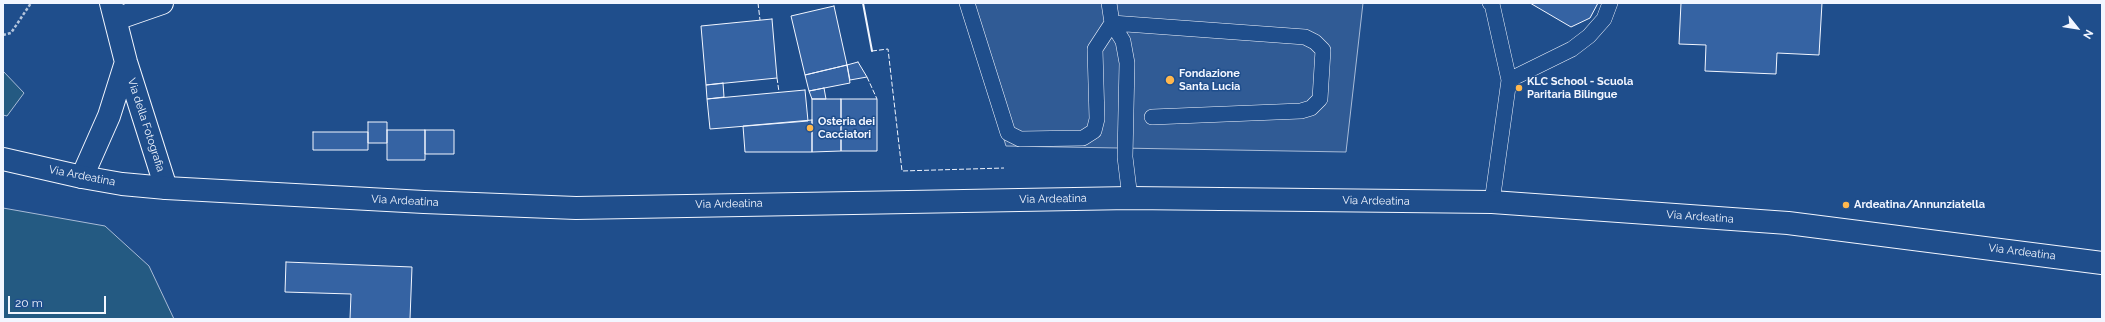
<!DOCTYPE html>
<style>
body{margin:0}
#map{position:relative;width:2105px;height:322px;overflow:hidden;background:#1f4e8c;font-family:Raleway,sans-serif}
canvas{display:block}
.frame{position:absolute;inset:0;border:4px solid #f2f6ff;pointer-events:none}
.north{position:absolute;left:2057px;top:8px;width:40px;height:40px;-webkit-text-stroke:3px #1f4e8c;paint-order:stroke;rotate:120deg;font-size:11px;font-weight:700;line-height:16px;text-align:center;color:#f2f6ff}
.north::after{content:'';display:block;margin:auto;width:14px;height:18px;background:#f2f6ff;clip-path:polygon(50% 0,100% 100%,50% 72%,0 100%)}
.scale{position:absolute;left:8px;top:296px;width:98px;height:18px;box-sizing:border-box;border:2px solid #f2f6ff;border-top:0;padding-left:5px;font-size:12px;line-height:14px;white-space:nowrap;color:#f2f6ff;-webkit-text-stroke:3px #1f4e8c;paint-order:stroke}
</style>
<div id="map">
<canvas width="2105" height="322"></canvas>
<div class="frame"></div>
<div class="north">N</div>
<div class="scale">20 m</div>
</div>
<script>
const ctx = document.querySelector('canvas').getContext('2d');
ctx.lineJoin = 'round';
function paint(path, color) {
  ctx.fillStyle = color;
  ctx.fill(path, 'evenodd');
}
function toPath(rows) {
  const path = new Path2D();
  for (const r of rows) {
    path.moveTo(r[0], r[1]);
    for (let i = 2; i < r.length; i += 2) path.lineTo(r[i], r[i + 1]);
  }
  return path;
}
function trace(path, color, width, dash) {
  ctx.strokeStyle = color;
  ctx.lineWidth = width;
  ctx.lineCap = dash ? 'butt' : 'round';
  ctx.setLineDash(dash || []);
  ctx.stroke(path);
}
function label(font, color, halo, rows, align = 'center') {
  ctx.font = font + ' Raleway,sans-serif';
  ctx.lineWidth = 3;
  ctx.setLineDash([]);
  ctx.textBaseline = 'middle';
  ctx.strokeStyle = halo;
  ctx.fillStyle = color;
  for (const [text, x, y, turn = 0] of rows) {
    ctx.save();
    ctx.translate(x, y);
    ctx.rotate((+turn || 0) * Math.PI / 180);
    ctx.textAlign = isNaN(turn) ? turn : align;
    if (halo) ctx.strokeText(text, 0, 0);
    ctx.fillText(text, 0, 0);
    ctx.restore();
  }
}
const green = toPath([
 [3,71,24,93,7,116,3,115,3,71],
 [3,208,105,226,149,266,174,319,3,319,3,208]
]);
const parking = toPath([
 [963,3,1363,3,1346,152,1006,146,963,3]
]);
const building = toPath([
 [1530,3,1598,3,1590,18,1571,27,1530,3],
 [1681,3,1822,3,1819,55,1777,53,1776,74,1705,71,1706,45,1679,44,1681,3],
 [834,6,847,65,805,75,791,16,834,6],
 [772,19,777,78,706,85,701,26,772,19],
 [858,62,867,77,850,80,847,65,858,62],
 [847,65,850,83,809,91,805,75,847,65],
 [723,83,724,97,707,99,706,85,723,83],
 [824,88,826,99,812,99,809,91,824,88],
 [805,90,808,121,710,129,707,99,805,90],
 [812,99,841,99,841,151,812,152,812,99],
 [841,99,877,99,877,151,841,151,841,99],
 [812,120,812,152,745,152,743,126,812,120],
 [368,122,387,122,387,143,368,143,368,122],
 [387,130,425,130,425,160,387,160,387,130],
 [425,130,454,130,454,154,425,154,425,130],
 [313,132,368,132,368,150,313,150,313,132],
 [286,262,412,267,410,319,350,319,351,294,285,292,286,262]
]);
const path = toPath([
 [3,35,11,33,31,3]
]);
const service = toPath([
 [967,3,1008,133,1020,139,1083,138,1094,131,1097,119,1095,49,1112,23,1305,37,1315,42,1323,50,1320,99,1311,108,1301,111,1152,117],
 [1109,3,1112,23,1123,41,1127,63,1125,157,1130,198],
 [1490,3,1492,4,1509,80,1492,202],
 [1509,80,1572,49,1589,36,1604,19,1610,3]
]);
const minor = toPath([
 [111,3,126,62,166,188],
 [116,19,162,3],
 [82,177,109,116,126,62]
]);
const secondary = toPath([
 [3,159,82,177,122,184,166,188,424,202,576,208,1130,198,1492,202,1788,223,2102,263]
]);
const fence = toPath([
 [758,3,760,20],
 [872,51,888,49,902,171,1004,168],
 [867,77,877,99],
 [777,78,779,92]
]);
const wall = toPath([
 [863,3,872,51]
]);
const markers = [
 [1170,80,5,"#ffb74d"],
 [1519,88,4,"#ffb74d"],
 [810,128,4,"#ffb74d"],
 [1846,205,4,"#ffb74d"]
];
const poiNames = [
 ["Fondazione",1179,74],
 ["Santa Lucia",1179,87],
 ["KLC School - Scuola",1527,82],
 ["Paritaria Bilingue",1527,95],
 ["Osteria dei",818,122],
 ["Cacciatori",818,135],
 ["Ardeatina/Annunziatella",1854,205]
];
const streetNames = [
 ["Via della Fotografia",146,125,72],
 ["Via Ardeatina",82,176,11],
 ["Via Ardeatina",1053,199,-1],
 ["Via Ardeatina",405,201,3],
 ["Via Ardeatina",1376,201,1],
 ["Via Ardeatina",729,204,-1],
 ["Via Ardeatina",1700,217,4],
 ["Via Ardeatina",2022,252,7]
];
paint(green, '#245a82');
trace(green, '#a8bbd7', 1);
paint(parking, '#305b95');
trace(parking, '#a8bbd7', 1);
paint(building, '#3563a3');
trace(building, '#f2f6ff', 1);
trace(service, '#f2f6ff', 16);
trace(minor, '#f2f6ff', 24);
trace(secondary, '#f2f6ff', 24);
trace(path, '#b3c4dc', 2.5, [3, 2]);
trace(service, '#1f4e8c', 15);
trace(minor, '#1f4e8c', 22);
trace(secondary, '#1f4e8c', 22);
trace(fence, '#f2f6ff', 1, [5, 2]);
trace(wall, '#f2f6ff', 2);
for (const [x, y, r, color] of markers) {
  const dot = new Path2D();
  dot.arc(x, y, r, 0, 2 * Math.PI);
  ctx.fillStyle = color;
  ctx.fill(dot);
  trace(dot, '#1f4e8c', 1.5);
}
label('bold 11px', '#f2f6ff', '#1f4e8c', poiNames, 'left');
label('11px', '#f2f6ff', '#1f4e8c', streetNames);
</script>
